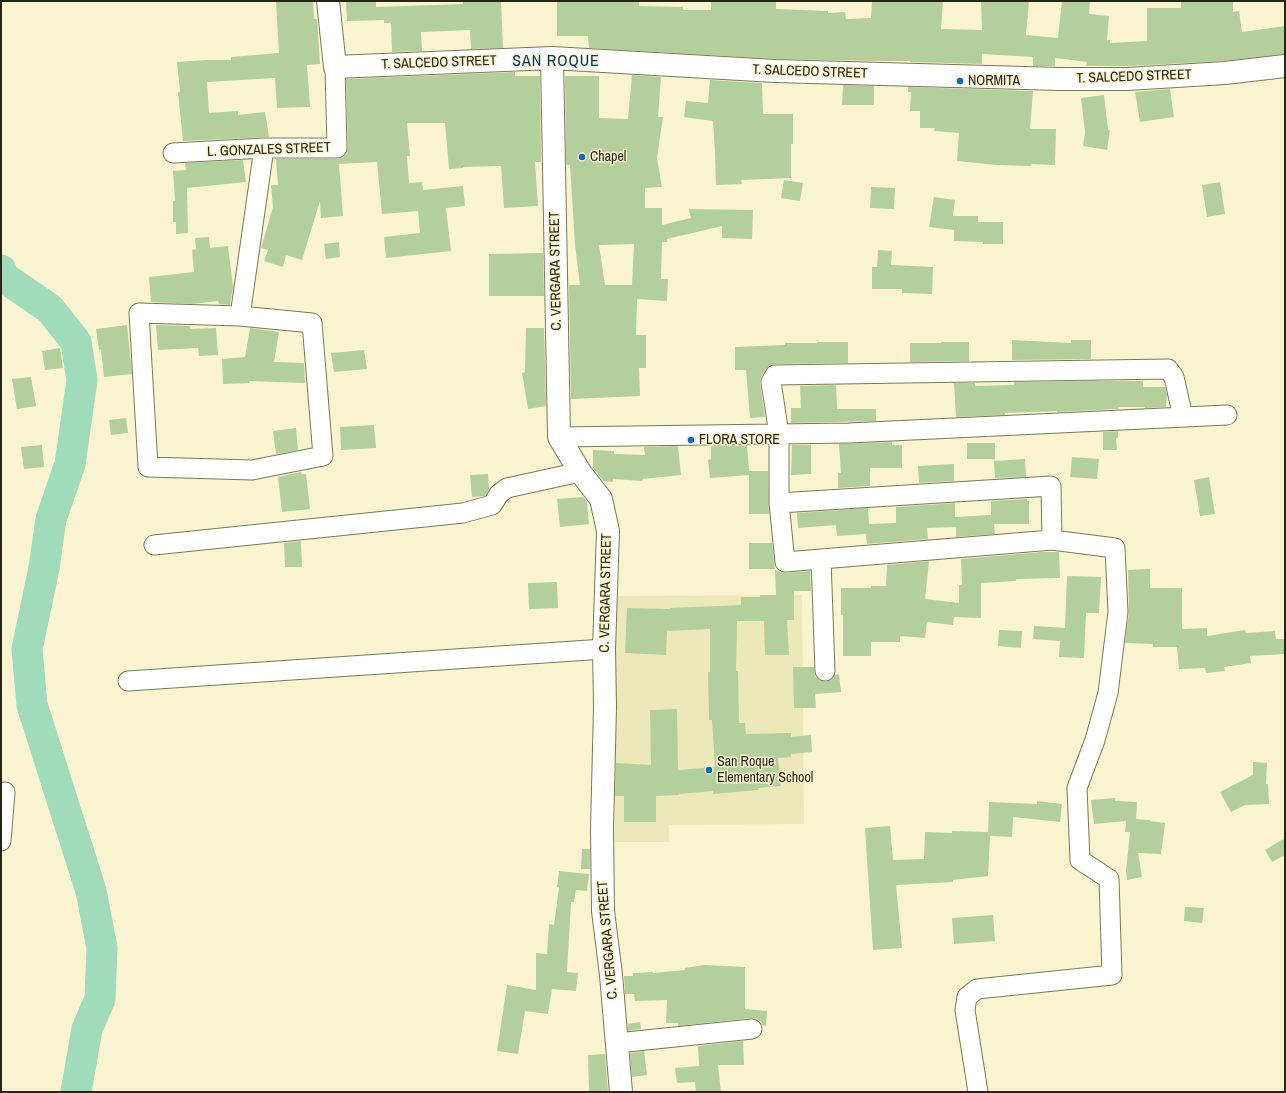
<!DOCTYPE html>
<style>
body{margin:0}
#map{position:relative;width:1286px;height:1093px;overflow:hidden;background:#f9f4cf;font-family:"Archivo Narrow",sans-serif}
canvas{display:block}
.frame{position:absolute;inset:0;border:2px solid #262416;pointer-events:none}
</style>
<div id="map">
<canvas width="1286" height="1093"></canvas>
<div class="frame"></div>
</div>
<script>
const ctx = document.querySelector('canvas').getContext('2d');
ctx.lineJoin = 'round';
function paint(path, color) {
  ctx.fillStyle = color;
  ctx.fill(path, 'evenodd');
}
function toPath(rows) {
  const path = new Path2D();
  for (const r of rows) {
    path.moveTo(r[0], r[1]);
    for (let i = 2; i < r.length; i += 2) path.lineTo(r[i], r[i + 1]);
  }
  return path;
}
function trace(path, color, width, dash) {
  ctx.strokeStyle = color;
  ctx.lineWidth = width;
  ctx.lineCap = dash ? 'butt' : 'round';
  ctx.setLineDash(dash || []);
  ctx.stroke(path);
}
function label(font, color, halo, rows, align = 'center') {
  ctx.font = font + ' "Archivo Narrow",sans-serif';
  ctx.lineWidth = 3;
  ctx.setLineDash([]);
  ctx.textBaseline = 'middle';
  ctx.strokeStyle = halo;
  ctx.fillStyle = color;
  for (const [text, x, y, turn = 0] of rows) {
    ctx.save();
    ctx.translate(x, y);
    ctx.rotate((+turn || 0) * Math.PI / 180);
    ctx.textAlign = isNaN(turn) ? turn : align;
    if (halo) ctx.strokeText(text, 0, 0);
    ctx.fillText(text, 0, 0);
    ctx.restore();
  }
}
const built = toPath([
 [802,595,804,824,669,825,669,842,615,842,613,596]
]);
const river = toPath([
 [1,270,2,276,50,309,76,342,82,380,70,464,51,519,44,568,27,649,32,705,91,891,102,948,100,999,87,1029,76,1092]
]);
const building = toPath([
 [276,1,313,1,314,19,317,19,320,64,307,65,310,107,277,108,275,78,207,82,209,113,238,111,238,115,265,112,269,137,183,141,178,92,180,92,177,62,206,60,231,60,231,57,279,53],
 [346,1,376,1,376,7,463,4,463,1,501,1,503,48,471,49,470,30,421,32,422,51,392,52,391,23,384,23,384,20,347,21],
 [557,1,639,1,639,6,683,7,683,10,711,10,711,1,776,1,776,9,828,11,828,13,845,12,846,19,871,18,872,1,943,1,941,29,982,30,981,1,1029,1,1026,35,1058,38,1062,1,1090,1,1089,14,1109,16,1107,40,1110,40,1110,43,1147,41,1147,8,1181,8,1181,1,1233,1,1233,12,1239,11,1242,32,1285,26,1285,54,1224,61,1127,66,1086,66,1087,62,1055,58,1055,66,1033,66,1033,57,982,54,982,64,910,62,910,61,875,61,776,59,589,48,588,36,557,36],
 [515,72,515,76,540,76,541,162,535,162,538,206,504,208,501,166,463,167,463,168,449,169,445,123,407,123,410,156,407,156,409,183,422,182,423,190,463,186,465,206,446,208,451,251,386,258,384,237,420,233,418,211,382,214,377,162,339,164,343,216,321,218,320,201,302,260,286,255,283,267,264,261,268,250,261,248,273,207,271,185,278,185,276,159,337,159,342,158,346,154,348,148,346,79],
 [632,75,661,77,658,117,663,117,657,158,662,187,645,188,645,208,662,208,662,225,691,218,689,209,753,210,752,239,722,238,722,226,667,239,667,242,662,242,661,279,668,279,667,301,637,299,636,335,646,335,646,368,639,368,640,396,571,399,569,285,580,285,575,245,570,165,567,165,566,162,565,76,599,76,599,118,628,119],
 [634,244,632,285,605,285,599,245],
 [710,80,762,83,763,114,793,114,793,144,791,144,791,178,741,180,742,184,716,185,715,153,713,121,684,117,686,101,708,103],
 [843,85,874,86,874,105,842,105],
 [908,87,1033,91,1030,129,1056,129,1055,165,1032,164,1031,166,997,165,957,161,959,133,934,131,935,128,920,128,920,111,910,111,911,92,908,92],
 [1170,89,1174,117,1140,122,1135,92],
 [1104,95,1108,130,1110,130,1107,150,1083,146,1085,132,1081,98],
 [243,160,246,182,187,188,188,233,176,234,176,222,173,222,173,201,175,201,173,171,186,170,185,163],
 [784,180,803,183,800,201,781,198],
 [1220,182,1225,214,1207,217,1202,185],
 [871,187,895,188,894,209,870,208],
 [934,197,955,200,953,216,978,216,978,222,1003,222,1003,244,983,244,983,242,954,241,954,230,929,227],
 [209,237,210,248,228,246,233,287,230,305,219,304,218,301,192,304,151,302,149,277,194,272,192,250,196,249,195,238],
 [339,242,340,257,326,259,324,244],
 [878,250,892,251,891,265,933,267,932,294,902,293,902,289,872,289,872,267,877,267],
 [543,253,544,296,489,296,489,254],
 [127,325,132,374,104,377,101,349,99,350,96,329],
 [156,325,190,326,190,329,216,328,218,355,199,356,198,348,158,350],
 [250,328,279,332,274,362,304,363,305,383,249,381,250,383,223,384,222,359,245,357],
 [526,328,544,328,546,406,528,409,522,373,525,372],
 [1012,340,1071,343,1071,340,1091,340,1091,359,1013,360,1012,360],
 [817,342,848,342,848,363,775,364,770,365,766,369,761,377,760,383,765,417,750,418,746,370,735,370,735,347,785,345,785,343,817,343],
 [941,342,969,342,969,361,910,362,910,343,941,343],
 [60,348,63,368,45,370,42,351],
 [364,350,367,369,334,372,331,353],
 [31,377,36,406,17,409,12,379],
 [1091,381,1143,381,1143,387,1165,387,1167,394,1166,407,1145,408,1145,407,1118,407,1118,409,1057,412,1057,411,1005,413,1005,415,956,417,954,383,975,383,975,386,1014,385,1014,382],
 [836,385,837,409,876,409,876,421,791,423,791,408,801,408,800,386],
 [126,418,128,433,111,435,109,420],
 [374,425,376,448,341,450,340,427],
 [296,428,298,450,276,454,273,431],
 [1118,431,1118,438,1116,438,1117,450,1103,450,1103,432],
 [892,442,892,445,902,445,902,468,870,468,870,486,838,488,838,473,841,473,839,444],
 [967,443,995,443,995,459,967,459],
 [42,445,44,467,24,469,21,447],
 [747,445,749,471,768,471,769,514,749,514,749,475,710,478,708,460,711,459,711,446],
 [792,445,811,445,811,474,791,475],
 [678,446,681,475,643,479,642,481,613,479,613,482,603,481,593,468,593,450,614,451,614,454,645,455,644,447],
 [1072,457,1099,459,1097,479,1070,477],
 [1025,459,1026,477,995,478,994,461],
 [954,464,954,481,919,483,918,466],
 [301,472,302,474,306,474,310,509,282,512,278,477],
 [488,474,489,489,485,496,472,497,470,475],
 [1209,477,1215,514,1200,516,1194,480],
 [583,497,587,502,589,524,560,527,557,499],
 [1027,499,1027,501,1029,501,1029,524,994,524,995,534,956,537,956,527,927,528,928,539,867,544,866,534,837,536,836,525,798,528,797,513,868,508,869,524,896,523,896,507,955,503,955,517,991,515,991,501],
 [301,541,302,567,285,567,284,543],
 [749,543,772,543,775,569,749,569],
 [1042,552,1059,552,1060,578,1016,579,1016,581,981,583,981,618,954,617,953,625,927,622,925,638,900,636,900,642,871,642,871,656,843,656,843,615,841,615,841,588,871,588,871,586,886,586,887,565,929,561,925,599,959,603,959,585,962,585,961,559],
 [1150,569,1150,588,1182,588,1182,629,1207,628,1207,636,1245,630,1246,633,1275,631,1276,639,1285,639,1285,654,1250,656,1251,663,1224,667,1225,671,1206,673,1205,668,1179,669,1177,647,1153,647,1153,644,1125,643,1129,612,1128,570],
 [775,570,786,573,810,571,811,591,794,591,794,620,787,620,789,655,765,655,764,621,737,621,736,671,738,671,739,723,745,723,746,734,791,733,791,737,811,735,812,752,791,754,791,757,778,758,781,786,758,788,758,790,713,794,713,791,679,794,679,795,656,796,656,822,624,822,624,796,615,796,616,763,651,765,650,710,677,709,678,770,715,767,712,720,709,720,708,672,710,672,710,629,667,631,666,655,625,653,627,608,670,609,670,608,741,605,741,597,760,597,760,595,776,595],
 [1067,576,1101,577,1099,613,1086,613,1084,658,1059,657,1060,641,1033,639,1034,626,1065,628],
 [557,582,558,608,529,609,528,583],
 [999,630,1022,631,1021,648,998,646],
 [793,667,814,667,815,676,820,680,825,682,831,680,835,675,839,674,841,692,815,694,816,708,794,708],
 [1253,762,1267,763,1266,784,1268,784,1269,804,1245,805,1231,812,1220,792,1253,775],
 [1115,798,1115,801,1137,802,1136,819,1150,820,1150,821,1165,823,1161,854,1138,853,1142,877,1127,880,1126,871,1130,832,1125,832,1126,821,1094,824,1091,800],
 [1037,801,1062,804,1060,822,1013,817,1012,837,990,836,988,876,953,880,953,882,896,885,902,948,873,950,865,828,890,826,893,860,924,859,925,832,952,833,952,831,988,832,989,802,1037,804],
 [1285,838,1285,855,1272,862,1265,850],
 [582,849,590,849,590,869,581,869],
 [559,871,589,874,587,891,576,890,574,902,571,902,567,972,578,973,576,991,552,989,548,1014,525,1011,518,1054,497,1051,507,985,536,990,536,953,547,954,549,924,554,925,559,887,557,887],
 [1185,907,1204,908,1202,923,1184,921],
 [993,915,995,941,954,944,952,918],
 [704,965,745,967,745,1009,767,1011,766,1026,762,1025,761,1022,757,1019,751,1018,678,1026,678,1023,666,1023,667,1000,635,1001,634,994,625,994,624,976,633,976,633,973,653,972,653,973,685,970,685,968],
 [640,1022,641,1029,628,1031,628,1024],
 [743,1041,744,1065,718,1065,721,1092,696,1092,695,1082,677,1083,675,1068,699,1066,698,1046],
 [644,1051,647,1075,632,1077,630,1053],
 [605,1054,608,1092,589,1092,588,1055]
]);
const minor = toPath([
 [173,153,264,148,337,148,335,67],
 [139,313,240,316,312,323,323,456,252,470,148,467,139,313],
 [240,316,264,148],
 [559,437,849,433,1227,415],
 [779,503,1051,486,1052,540],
 [154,545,463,513,492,505,499,494,507,488,580,472],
 [821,559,825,671],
 [128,681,604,649],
 [1,841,5,792],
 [617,1043,752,1029],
 [978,1092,965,1010,967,997,977,989,1112,975,1109,879,1080,860,1077,788,1095,740,1108,693,1118,612,1115,548,1052,540,785,562,779,503,779,434,771,382,775,375,1168,369,1174,377,1183,417]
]);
const tertiary = toPath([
 [328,1,335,67,552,58,775,71,1060,79,1127,79,1225,73,1285,66],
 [552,58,559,437,580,472,601,499,608,531,604,649,605,707,602,829,603,911,611,975,621,1092]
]);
const markers = [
 [960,81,4,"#0c6bb8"],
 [582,157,4,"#0c6bb8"],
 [691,440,4,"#0c6bb8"],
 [709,770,4,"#0c6bb8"]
];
const streetNames = [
 ["T. SALCEDO STREET",439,63,-2],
 ["T. SALCEDO STREET",810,72,2],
 ["T. SALCEDO STREET",1134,77,-2],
 ["L. GONZALES STREET",269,150,-2],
 ["C. VERGARA STREET",556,271,-91],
 ["C. VERGARA STREET",606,593,-89],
 ["C. VERGARA STREET",608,940,-95]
];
const poiNames = [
 ["NORMITA",968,81],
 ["Chapel",590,157],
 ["FLORA STORE",699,440],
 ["San Roque",717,762],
 ["Elementary School",717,778]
];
const quarterNames = [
 ["SAN ROQUE",556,62]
];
paint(built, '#ede8ba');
trace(river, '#a0dbbc', 31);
paint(building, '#b3cf9c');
trace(minor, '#7c7856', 21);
trace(tertiary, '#7c7856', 24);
trace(minor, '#fff', 19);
trace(tertiary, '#fff', 22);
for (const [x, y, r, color] of markers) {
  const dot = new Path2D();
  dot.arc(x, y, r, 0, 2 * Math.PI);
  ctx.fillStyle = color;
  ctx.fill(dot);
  trace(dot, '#f9f4cf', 1.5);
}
label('14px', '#262416', '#f9f4cf', streetNames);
label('14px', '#262416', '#f9f4cf', poiNames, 'left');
ctx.letterSpacing = '1px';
label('16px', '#003969', '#f9f4cf', quarterNames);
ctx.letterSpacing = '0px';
</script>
